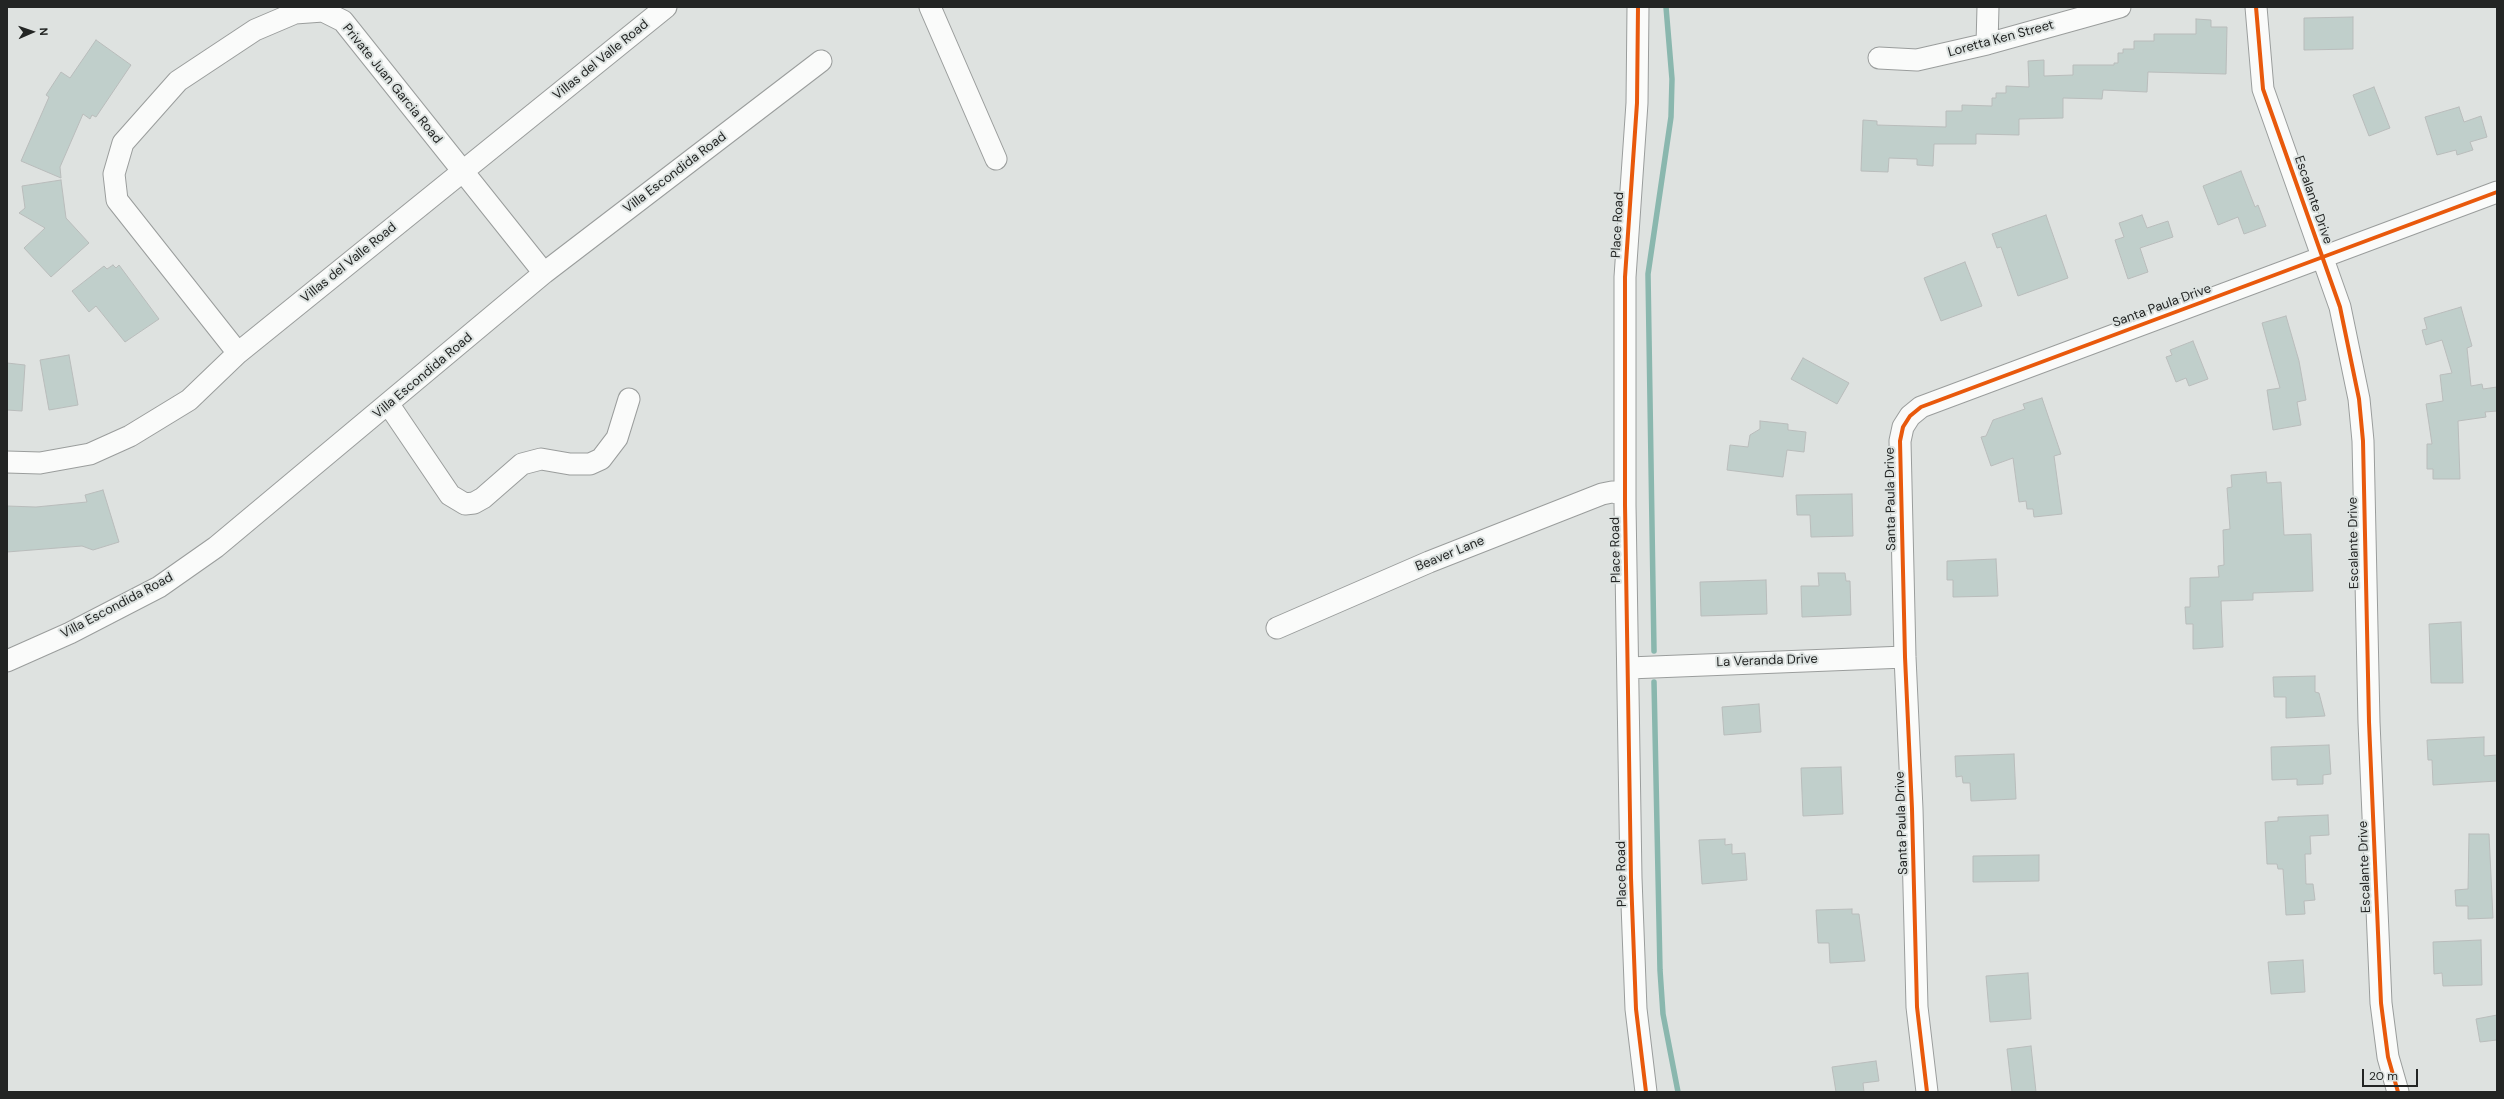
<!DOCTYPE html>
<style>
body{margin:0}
#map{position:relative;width:2504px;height:1099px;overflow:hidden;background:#dee2e0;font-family:"DM Sans",sans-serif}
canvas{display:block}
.frame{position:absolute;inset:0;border:8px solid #232524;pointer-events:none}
.north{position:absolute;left:12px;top:12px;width:40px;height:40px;-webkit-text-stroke:3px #dde3e1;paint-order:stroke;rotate:88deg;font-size:11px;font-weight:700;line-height:16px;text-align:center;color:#232524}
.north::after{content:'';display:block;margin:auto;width:14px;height:18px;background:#232524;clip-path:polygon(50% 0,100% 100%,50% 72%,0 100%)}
.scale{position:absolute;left:2362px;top:1069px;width:56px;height:18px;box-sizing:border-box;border:2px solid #232524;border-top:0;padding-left:5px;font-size:12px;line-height:14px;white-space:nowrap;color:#232524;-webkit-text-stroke:3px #dde3e1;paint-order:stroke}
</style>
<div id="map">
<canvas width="2504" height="1099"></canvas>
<div class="frame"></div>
<div class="north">N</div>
<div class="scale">20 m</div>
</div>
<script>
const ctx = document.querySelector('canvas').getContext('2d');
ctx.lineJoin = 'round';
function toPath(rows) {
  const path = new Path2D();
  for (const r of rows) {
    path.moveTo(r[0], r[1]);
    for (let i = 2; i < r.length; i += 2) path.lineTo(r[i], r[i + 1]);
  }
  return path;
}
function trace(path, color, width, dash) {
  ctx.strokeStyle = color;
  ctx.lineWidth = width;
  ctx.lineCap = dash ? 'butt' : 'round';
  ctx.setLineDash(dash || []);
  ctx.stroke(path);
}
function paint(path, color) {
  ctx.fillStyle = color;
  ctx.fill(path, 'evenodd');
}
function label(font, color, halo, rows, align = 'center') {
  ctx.font = font + ' "DM Sans",sans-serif';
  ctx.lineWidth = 4;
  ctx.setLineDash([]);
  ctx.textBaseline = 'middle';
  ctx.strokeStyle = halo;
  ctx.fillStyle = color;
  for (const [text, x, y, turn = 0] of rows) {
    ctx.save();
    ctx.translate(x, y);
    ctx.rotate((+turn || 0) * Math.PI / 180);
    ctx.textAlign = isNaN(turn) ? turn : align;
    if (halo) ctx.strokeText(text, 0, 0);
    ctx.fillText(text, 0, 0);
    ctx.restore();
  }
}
const stream = toPath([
 [1654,651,1648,274,1671,117,1672,79,1666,7],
 [1654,682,1660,970,1663,1014,1678,1092]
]);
const building = toPath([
 [2353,17,2353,49,2304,50,2304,18,2353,17],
 [2196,19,2211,20,2211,27,2227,27,2226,74,2148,72,2147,92,2103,90,2102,99,2063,98,2063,118,2019,119,2019,135,1976,134,1976,144,1934,144,1933,166,1917,165,1917,159,1889,158,1888,172,1861,171,1863,120,1877,121,1877,125,1946,127,1946,111,1962,111,1962,105,1992,106,1992,98,1996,98,1996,93,2006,93,2006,86,2029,87,2028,61,2044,60,2044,76,2073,75,2073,65,2114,65,2114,63,2118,63,2118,53,2123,53,2123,49,2134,49,2134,41,2154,41,2154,34,2196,34,2196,19],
 [96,40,131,65,96,117,92,115,90,119,83,114,60,167,61,178,21,161,49,97,46,95,61,72,70,78,96,40],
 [2374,87,2390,128,2369,136,2353,95,2374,87],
 [2459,107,2464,122,2481,116,2487,137,2470,142,2473,150,2457,155,2456,150,2437,155,2425,117,2459,107],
 [2241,171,2255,207,2258,205,2266,226,2244,234,2238,217,2218,225,2203,186,2241,171],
 [61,180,66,218,89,243,51,277,24,248,45,228,19,213,25,208,22,186,61,180],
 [2046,215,2068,278,2018,296,2001,247,1997,248,1992,234,2046,215],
 [2142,215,2147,228,2168,221,2173,237,2140,248,2148,272,2128,279,2115,240,2124,237,2119,223,2142,215],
 [1965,262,1982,306,1941,321,1924,278,1965,262],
 [113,265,116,268,119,265,159,319,125,342,96,306,89,312,72,291,104,266,107,269,113,265],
 [2461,307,2472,346,2467,348,2471,386,2482,384,2483,389,2497,387,2497,411,2485,412,2486,417,2458,421,2460,479,2433,479,2433,469,2427,469,2427,444,2432,444,2426,404,2443,401,2440,375,2452,373,2442,340,2426,345,2422,330,2427,329,2424,318,2461,307],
 [2286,316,2299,361,2306,400,2297,402,2301,425,2273,430,2267,390,2280,388,2262,323,2286,316],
 [2193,341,2208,379,2189,386,2186,378,2176,382,2166,357,2172,355,2170,350,2193,341],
 [69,355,78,405,49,410,40,360,69,355],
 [1803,358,1849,383,1837,404,1791,379,1803,358],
 [7,363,25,365,22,411,7,410,7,363],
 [2042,398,2061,454,2054,456,2062,514,2034,517,2033,509,2027,509,2026,501,2019,502,2013,458,1991,466,1981,437,1986,436,1993,420,2025,409,2023,404,2042,398],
 [1760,421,1788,424,1788,430,1806,432,1804,452,1787,450,1783,477,1727,470,1730,445,1748,447,1750,435,1760,429,1760,421],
 [2266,472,2267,483,2281,482,2284,535,2311,534,2313,591,2253,593,2253,600,2221,601,2223,647,2193,649,2193,624,2186,624,2185,607,2190,607,2190,578,2219,577,2218,566,2224,565,2223,530,2230,529,2227,488,2232,487,2231,475,2266,472],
 [103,490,119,542,93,550,82,546,7,552,7,506,36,507,87,502,85,495,103,490],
 [1852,494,1853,536,1811,537,1810,515,1797,515,1796,495,1852,494],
 [1996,559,1998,596,1953,597,1953,580,1947,580,1947,561,1996,559],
 [1818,573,1845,573,1846,581,1850,581,1851,615,1802,617,1801,586,1819,586,1818,573],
 [1766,580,1767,614,1701,616,1700,582,1766,580],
 [2461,622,2463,683,2431,683,2429,624,2461,622],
 [2315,676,2315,692,2319,693,2325,716,2286,718,2286,697,2274,697,2273,677,2315,676],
 [1759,704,1761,732,1724,735,1722,707,1759,704],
 [2484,737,2484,756,2497,755,2497,781,2433,785,2432,760,2428,760,2427,740,2484,737],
 [2329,745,2331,774,2323,775,2323,784,2297,785,2297,779,2272,780,2271,747,2329,745],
 [2014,754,2016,799,1971,801,1970,783,1963,783,1962,776,1956,777,1955,756,2014,754],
 [1841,767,1843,814,1803,816,1801,768,1841,767],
 [2328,815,2329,835,2310,836,2311,854,2305,854,2306,884,2313,884,2315,900,2304,901,2305,914,2286,915,2283,869,2278,869,2277,864,2267,864,2265,822,2278,821,2278,817,2328,815],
 [2469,834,2489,834,2493,918,2468,919,2468,906,2456,906,2455,890,2468,889,2469,834],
 [1725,839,1725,845,1732,844,1732,854,1745,853,1747,880,1702,884,1699,840,1725,839],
 [2039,855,2039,881,1973,882,1973,856,2039,855],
 [1852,909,1852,914,1859,914,1865,961,1830,963,1829,943,1818,943,1816,910,1852,909],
 [2481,940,2482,985,2443,986,2442,973,2434,974,2433,942,2481,940],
 [2303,960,2305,992,2271,994,2268,962,2303,960],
 [2028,973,2031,1019,1990,1022,1986,976,2028,973],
 [2497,1015,2497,1040,2480,1042,2476,1019,2497,1015],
 [2031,1046,2036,1092,2012,1092,2007,1049,2031,1046],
 [1876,1061,1879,1081,1863,1083,1864,1092,1836,1092,1832,1067,1876,1061]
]);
const minor = toPath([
 [930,7,996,159],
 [1638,7,1637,103,1625,277,1625,505,1631,878,1636,1009,1646,1092],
 [2256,7,2263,89,2340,307,2359,399,2363,441,2369,722,2381,1003,2388,1057,2398,1092],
 [1987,44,1988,7],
 [1879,58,1917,60,1987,44,2120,7],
 [238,353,117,200,114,174,123,143,178,81,255,30,295,13,323,11,343,21,544,273],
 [389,405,450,495,465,504,474,503,483,498,522,464,541,459,570,464,590,464,601,459,617,438,629,399],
 [7,462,40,463,90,454,130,436,189,400,238,353,666,7],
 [1277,628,1429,562,1602,494,1612,492,1625,494],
 [7,661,70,633,159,587,216,547,544,273,821,61],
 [1629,668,1905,657],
 [1927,1092,1917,1007,1912,809,1905,657,1900,441,1903,427,1910,416,1921,407,2497,192]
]);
const cycleway = toPath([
 [1638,7,1637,103,1625,277,1625,505,1631,878,1636,1009,1646,1092],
 [2256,7,2263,89,2340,307,2359,399,2363,441,2369,722,2381,1003,2388,1057,2398,1092],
 [1927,1092,1917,1007,1912,809,1905,657,1900,441,1903,427,1910,416,1921,407,2497,192]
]);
const streetNames = [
 ["Loretta Ken Street",2001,39,-15],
 ["Villas del Valle Road",601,60,-39],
 ["Private Juan Garcia Road",392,84,51],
 ["Villa Escondida Road",675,173,-37],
 ["Escalante Drive",2313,200,71],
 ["Place Road",1618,225,-87],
 ["Villas del Valle Road",349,263,-39],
 ["Santa Paula Drive",2162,306,-20],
 ["Villa Escondida Road",423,376,-40],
 ["Santa Paula Drive",1891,499,-91],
 ["Escalante Drive",2354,543,-91],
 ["Place Road",1616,550,-91],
 ["Beaver Lane",1450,554,-22],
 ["Villa Escondida Road",117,606,-28],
 ["La Veranda Drive",1767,661,-2],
 ["Santa Paula Drive",1902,823,-92],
 ["Escalante Drive",2365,867,-92],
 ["Place Road",1622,874,-91]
];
trace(stream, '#8ab7ae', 5.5);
paint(building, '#c0cfcb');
trace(building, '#b9bcbb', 1);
trace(minor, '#9a9d9c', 23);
trace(minor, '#fafbfa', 21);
trace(cycleway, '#e8590c', 4);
label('13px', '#232524', '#dde3e1', streetNames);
</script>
